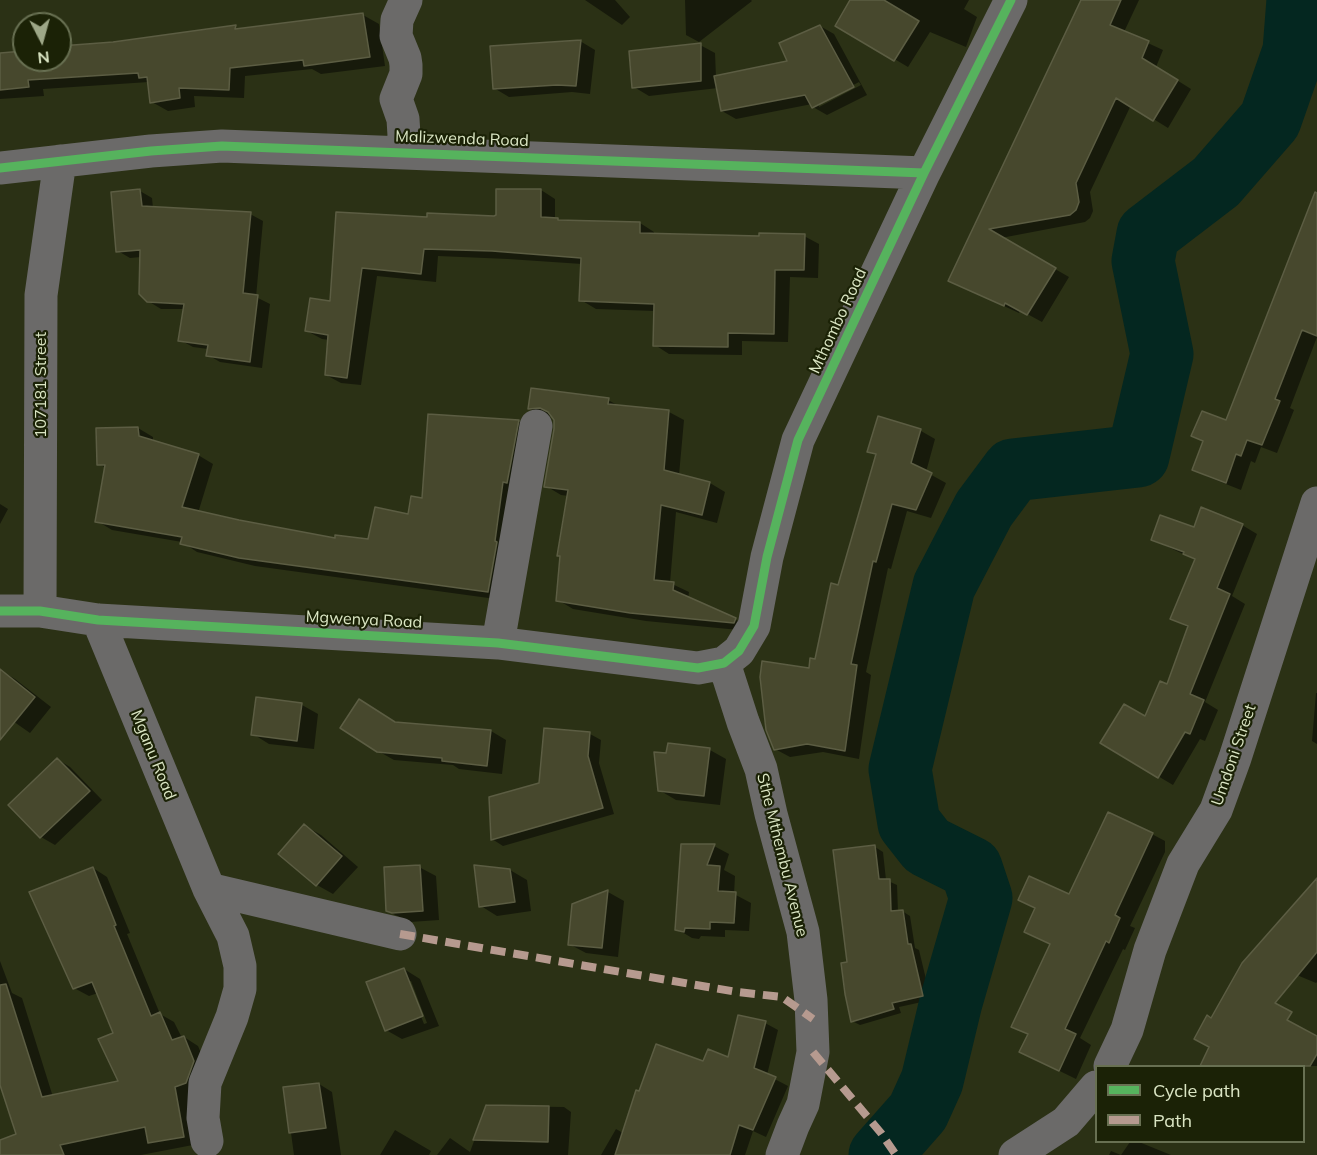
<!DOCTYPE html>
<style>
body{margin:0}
#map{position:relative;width:1317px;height:1155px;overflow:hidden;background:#2b3115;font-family:Mulish,sans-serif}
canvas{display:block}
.legend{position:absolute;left:1095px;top:1065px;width:210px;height:78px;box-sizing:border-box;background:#1b2206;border:2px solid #687052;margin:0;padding:8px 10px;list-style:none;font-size:18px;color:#dbe6c4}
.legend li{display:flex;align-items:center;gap:12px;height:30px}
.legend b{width:30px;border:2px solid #687052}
.north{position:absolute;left:12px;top:12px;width:60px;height:60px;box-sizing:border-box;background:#1b2206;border:2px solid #687052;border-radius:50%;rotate:174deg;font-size:16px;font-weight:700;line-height:24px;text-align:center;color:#dbe6c4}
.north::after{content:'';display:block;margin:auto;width:21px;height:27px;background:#9da787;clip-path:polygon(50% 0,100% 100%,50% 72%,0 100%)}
</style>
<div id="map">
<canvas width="1317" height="1155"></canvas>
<ul class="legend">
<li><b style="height:8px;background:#56b35d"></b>Cycle path</li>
<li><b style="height:8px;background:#b69a8f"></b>Path</li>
</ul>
<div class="north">N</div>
</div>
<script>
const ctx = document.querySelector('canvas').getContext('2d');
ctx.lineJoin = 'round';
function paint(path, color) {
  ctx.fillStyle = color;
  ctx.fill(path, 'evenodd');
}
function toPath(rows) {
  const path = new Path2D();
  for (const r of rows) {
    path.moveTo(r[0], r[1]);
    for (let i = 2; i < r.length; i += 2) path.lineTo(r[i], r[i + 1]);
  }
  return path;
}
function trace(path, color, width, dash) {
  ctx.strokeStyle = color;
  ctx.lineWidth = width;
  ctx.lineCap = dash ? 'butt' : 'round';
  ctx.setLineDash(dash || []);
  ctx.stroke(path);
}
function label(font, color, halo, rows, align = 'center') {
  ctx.font = font + ' Mulish,sans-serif';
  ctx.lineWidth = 4.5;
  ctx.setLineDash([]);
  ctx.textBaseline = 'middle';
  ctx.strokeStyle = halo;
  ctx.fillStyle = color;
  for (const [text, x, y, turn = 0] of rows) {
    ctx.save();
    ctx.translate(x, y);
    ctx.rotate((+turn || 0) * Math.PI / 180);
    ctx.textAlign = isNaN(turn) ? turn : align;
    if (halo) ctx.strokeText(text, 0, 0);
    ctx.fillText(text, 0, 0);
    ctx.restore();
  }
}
const shadow = toPath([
 [585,0,615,0,630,17,622,25],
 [685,0,751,0,752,1,699,42,686,35],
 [852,0,969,0,964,9,977,17,966,47,930,32,908,67,837,25],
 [1083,0,1139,0,1124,32,1163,50,1156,67,1191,89,1168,128,1131,105,1090,192,1093,211,1090,218,1085,222,1001,238,1069,277,1042,322,1020,310,1019,313,950,281],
 [363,15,379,24,385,66,321,74,312,69,245,76,244,98,194,96,195,107,168,111,152,102,149,82,43,89,44,96,0,99,0,55,24,52,24,60,60,60,60,47,113,44,235,27,240,30],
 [820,26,834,34,867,95,827,115,813,107,812,104,736,119,722,111,718,88,649,96,634,87,700,45,715,53,716,77,789,62],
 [859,82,861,85,819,107,819,103],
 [580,41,595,50,590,94,572,92,509,97,494,88],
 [541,190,555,199,555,219,561,221,640,223,654,232,654,235,761,238,804,236,819,244,818,278,790,277,788,342,742,341,742,355,669,354,655,345,655,311,596,309,581,300,582,264,508,259,438,256,436,282,377,276,361,385,341,383,326,375,329,340,322,339,307,331,332,303,338,214,428,219,494,217],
 [140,191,152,198,153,208,250,214,263,221,256,297,270,304,262,368,220,362,208,355,208,349,193,347,180,340,184,309,161,309,148,301,141,257,130,258,118,251],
 [1317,215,1317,337,1290,408,1294,410,1277,453,1261,447,1255,463,1251,461,1241,490,1208,477,1194,469,1204,442,1193,436,1226,422],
 [608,400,619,406,669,412,684,420,679,475,710,483,725,492,717,523,676,512,670,583,689,592,688,599,736,620,751,628,749,631,646,621,573,609,558,600,562,557,558,555,569,496,561,495,546,486,556,429,555,420,553,416,545,417,530,409],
 [879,418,921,431,935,439,926,472,946,483,931,518,907,511,891,569,888,568,866,672,871,675,859,759,823,752,790,757,775,749,810,669,816,660,839,587,877,455,869,451],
 [518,421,533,430,503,600,255,566,197,552,182,542,112,530,97,521,106,468,99,464,138,428,153,437,153,442,198,455,213,464,198,513,336,540,370,541,409,516,424,499],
 [0,504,8,509,0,524],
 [1242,525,1257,534,1232,596,1245,604,1205,702,1218,710,1205,741,1200,739,1173,785,1102,743,1146,718,1168,686,1189,628,1172,619,1196,560,1153,540],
 [0,670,15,679,51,707,30,733,0,712],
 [1316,693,1317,693,1317,744,1312,741],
 [302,705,318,714,314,749,269,744,253,734],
 [396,723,491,731,506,740,502,774,459,769,453,765,394,760,378,751],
 [546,729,590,734,601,740,599,763,614,814,503,846,492,839,541,784],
 [710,750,726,759,720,805,676,800,659,790],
 [57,759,70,767,102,800,55,845,41,837,10,805],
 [305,826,321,835,358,867,333,894,317,885],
 [1148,832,1165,841,1165,852,1130,926,1135,928,1125,950,1123,949,1080,1038,1091,1045,1076,1079,1021,1052,1029,1035,1013,1026,1051,945,1026,931,1036,909,1020,900,1070,896],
 [714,846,729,854,724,870,735,876,734,894,751,903,749,931,725,930,725,937,701,936,699,939,692,938,677,929],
 [875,847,883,852,886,880,897,885,898,912,902,911,910,916,915,948,919,950,931,1000,899,1007,901,1013,860,1025,852,1021,848,964],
 [419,867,436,876,439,920,410,922,387,911],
 [93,868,107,877,130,933,127,934,160,1014,174,1022,182,1038,184,1037,198,1046,208,1070,198,1144,141,1155,9,1155,18,1134,0,1080,0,961,12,993,22,998,53,1097,120,1082,115,1033,98,993,89,996,74,988],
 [510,870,527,880,531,911,497,916,481,906],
 [1317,880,1317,982,1316,983,1268,963],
 [608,892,624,901,618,957,586,953,569,944,574,905],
 [404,969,420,979,439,1026,402,1039,386,1030],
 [407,981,411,981,427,1023,424,1024],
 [1283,1019,1244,1066,1202,1066,1210,1047,1212,1020],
 [765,1023,778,1030,767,1075,788,1086,766,1137,753,1131,745,1155,601,1155,616,1129,623,1133,640,1093,704,1063,729,1059],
 [1317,1038,1317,1066,1310,1066,1280,1049],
 [319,1084,332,1092,341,1155,294,1155,285,1089],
 [487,1106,564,1107,571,1112,568,1155,437,1155,450,1138,470,1152],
 [395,1130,431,1151,429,1155,380,1155],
 [1130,1142,1139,1142,1171,1155,1109,1155,1111,1151,1121,1155]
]);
const river = toPath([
 [880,1155,918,1112,932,1081,951,1002,981,898,971,868,927,846,909,823,900,769,944,586,984,509,1013,470,1138,456,1162,354,1143,261,1148,234,1216,182,1270,120,1294,51,1298,0]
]);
const building = toPath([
 [850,0,884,0,919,21,894,61,835,26,850,0],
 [1081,0,1121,0,1110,25,1149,41,1142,58,1178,80,1153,121,1116,98,1076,183,1079,202,1076,210,1070,215,989,229,1056,268,1027,315,1005,303,1004,306,948,281,1081,0],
 [363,13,370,57,304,66,303,60,230,68,229,90,179,88,180,98,150,103,147,77,139,78,138,73,28,80,29,87,0,90,0,53,24,51,24,60,60,60,60,46,113,42,236,25,235,29,363,13],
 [820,25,854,87,812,108,805,95,721,111,714,76,787,61,779,43,820,25],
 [581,40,576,86,557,85,493,89,490,46,581,40],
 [701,43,701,81,632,88,629,51,701,43],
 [140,189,142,206,251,212,243,293,258,295,250,362,206,356,208,345,178,341,184,304,147,302,139,294,140,250,116,252,111,192,140,189],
 [496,189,541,189,541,217,558,218,558,220,640,222,640,233,759,236,759,233,805,234,804,270,775,270,774,334,728,333,728,347,653,346,654,304,579,301,581,258,492,251,424,249,421,274,362,268,347,378,325,375,328,335,305,331,310,298,330,301,336,212,427,217,427,213,494,216,496,215,496,189],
 [1315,192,1317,193,1317,336,1302,330,1275,399,1280,401,1262,445,1247,440,1241,456,1236,454,1226,483,1192,470,1203,441,1191,436,1202,411,1226,420,1315,192],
 [531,388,609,398,608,404,669,410,664,470,710,482,702,515,661,505,654,580,674,582,673,590,736,618,734,623,630,613,556,601,560,556,557,556,568,490,544,487,554,429,554,420,548,412,540,408,528,409,531,388],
 [428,414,519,420,507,483,503,482,495,541,497,542,488,592,239,558,180,544,182,537,95,522,105,465,97,465,96,428,138,427,139,436,199,454,182,507,239,520,335,538,335,535,368,539,375,507,408,514,411,496,422,498,428,414],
 [878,416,921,429,911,463,932,473,916,510,892,504,876,562,873,561,851,664,857,665,845,751,807,744,774,750,766,730,760,677,762,661,809,668,810,658,815,659,831,583,838,585,876,454,867,452,878,416],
 [1201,507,1243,524,1217,588,1230,594,1190,694,1204,700,1190,734,1185,732,1158,778,1100,743,1124,704,1145,716,1160,681,1167,684,1188,626,1170,619,1195,559,1183,554,1184,552,1151,540,1160,515,1194,527,1201,507],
 [0,669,35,697,0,740,0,669],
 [256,697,302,703,297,741,251,735,256,697],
 [359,699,395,722,491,730,487,766,442,761,442,758,377,752,340,728,359,699],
 [544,728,590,732,588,756,603,808,491,840,489,797,539,783,544,728],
 [668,743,710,748,704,796,658,791,654,752,666,753,668,743],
 [57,758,90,791,40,838,8,805,57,758],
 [1108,812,1153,833,1115,915,1120,918,1109,943,1106,941,1065,1029,1076,1034,1059,1071,1019,1052,1028,1034,1011,1027,1050,944,1024,932,1035,908,1018,900,1029,876,1069,894,1108,812],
 [304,824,342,856,316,886,278,854,304,824],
 [681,844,715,844,707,865,720,866,718,891,736,892,734,923,710,922,710,929,685,928,684,932,675,930,681,844],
 [875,845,879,879,890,879,891,911,903,910,908,944,911,944,923,996,892,1003,894,1009,851,1022,845,994,841,963,847,962,833,850,875,845],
 [420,865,423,911,392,913,386,911,384,867,420,865],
 [474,865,510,869,515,902,479,907,474,865],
 [93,867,116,925,114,926,151,1016,160,1012,172,1040,184,1036,194,1061,186,1083,175,1087,184,1137,148,1143,145,1127,60,1145,64,1155,0,1155,0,1140,16,1134,0,1085,0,985,6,984,42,1097,118,1081,98,1039,113,1033,92,982,73,989,29,892,93,867],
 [1317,878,1317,952,1275,1003,1292,1012,1287,1020,1317,1036,1317,1054,1310,1066,1200,1066,1209,1047,1194,1039,1207,1015,1211,1018,1242,963,1317,878],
 [608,890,602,948,568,945,572,904,608,890],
 [404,968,423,1016,385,1031,366,982,404,968],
 [738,1015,766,1021,754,1068,776,1077,753,1130,739,1125,730,1155,615,1155,636,1090,639,1091,656,1044,703,1061,708,1049,728,1057,738,1015],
 [319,1083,326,1128,289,1133,283,1087,319,1083],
 [486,1105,549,1106,548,1142,473,1140,486,1105]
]);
const street = toPath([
 [405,152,403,119,396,99,406,74,406,65,405,58,396,36,397,20,406,0],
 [0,168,151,151,222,146,924,173],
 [0,611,40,611,98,620,498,643,698,668,724,663,739,651,754,626,767,557,798,440,924,173,1011,0],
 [40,611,41,295,60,161],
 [98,620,209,889,233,936,240,966,240,989,232,1017,205,1083,203,1118,207,1141],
 [498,643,536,426],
 [724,663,743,722,761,769,771,814,803,932,811,1000,813,1052,803,1104,793,1126,782,1155],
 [209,889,400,934],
 [1110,1066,1127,1030,1150,950,1183,864,1216,810,1235,758,1317,503],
 [1015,1155,1066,1122,1096,1087]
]);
const quiet = toPath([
 [400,934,737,992,782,997,813,1019],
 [813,1052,881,1133,896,1155]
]);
const cycleway = toPath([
 [0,168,151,151,222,146,924,173],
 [0,611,40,611,98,620,498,643,698,668,724,663,739,651,754,626,767,557,798,440,924,173,1011,0]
]);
const streetNames = [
 ["Malizwenda Road",462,139,2],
 ["Mthombo Road",838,321,-65],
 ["107181 Street",41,385,-90],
 ["Mgwenya Road",364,620,3],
 ["Mganu Road",153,755,68],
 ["Umdoni Street",1234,755,-71],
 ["Sthe Mthembu Avenue",782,855,76]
];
paint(shadow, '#0007');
trace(river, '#042720', 63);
paint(building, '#47482d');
trace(building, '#5c5d43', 1.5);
trace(street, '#6b6a69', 33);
trace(quiet, '#b69a8f', 8, [15, 8]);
trace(cycleway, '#56b35d', 9);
label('16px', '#dbe6c4', '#1b2206', streetNames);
</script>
